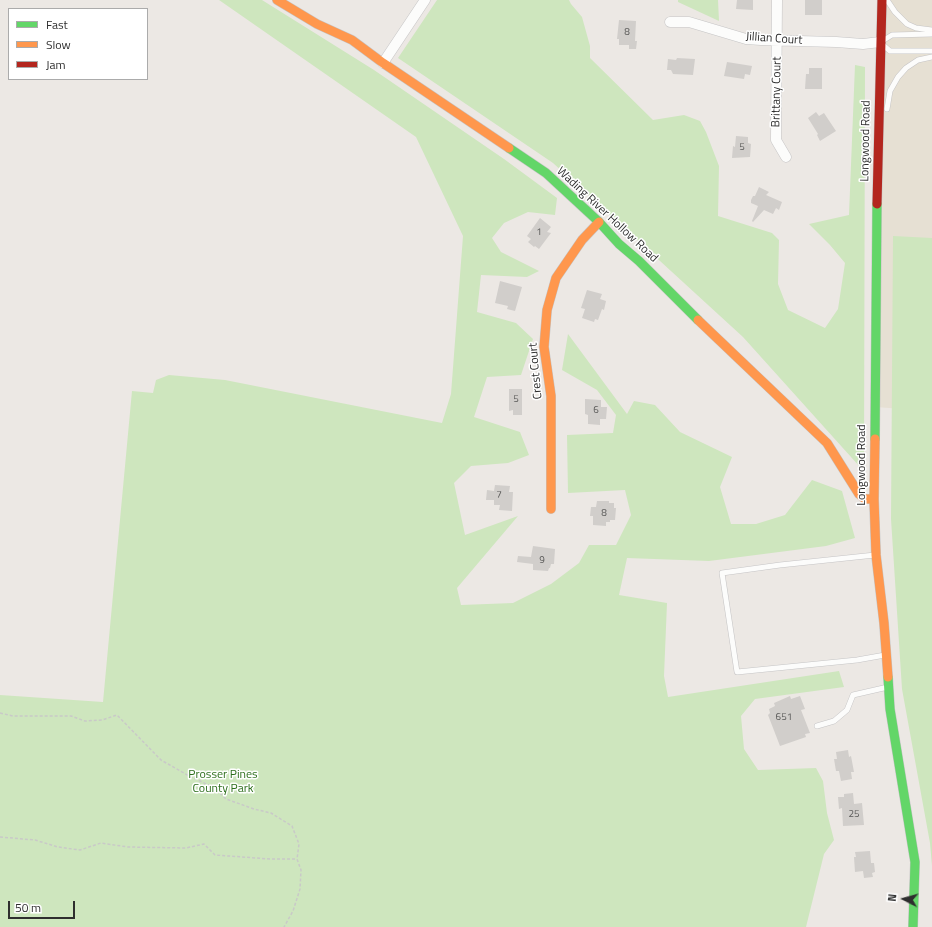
<!DOCTYPE html>
<style>
body{margin:0}
#map{position:relative;width:932px;height:927px;overflow:hidden;background:#ece8e4;font-family:"Titillium Web",sans-serif}
canvas{display:block}
.legend{position:absolute;left:8px;top:8px;width:140px;height:72px;box-sizing:border-box;background:#fff;border:1px solid #ababab;margin:0;padding:5px 7px;list-style:none;font-size:12px;color:#2e2e2e}
.legend li{display:flex;align-items:center;gap:8px;height:20px}
.legend b{width:20px;border:1px solid #ababab}
.north{position:absolute;left:884px;top:879px;width:40px;height:40px;-webkit-text-stroke:3px #fff;paint-order:stroke;rotate:276deg;font-size:11px;font-weight:700;line-height:16px;text-align:center;color:#2e2e2e}
.north::after{content:'';display:block;margin:auto;width:14px;height:18px;background:#2e2e2e;clip-path:polygon(50% 0,100% 100%,50% 72%,0 100%)}
.scale{position:absolute;left:8px;top:901px;width:67px;height:18px;box-sizing:border-box;border:2px solid #2e2e2e;border-top:0;padding-left:5px;font-size:12px;line-height:14px;white-space:nowrap;color:#2e2e2e;-webkit-text-stroke:3px #fff;paint-order:stroke}
</style>
<div id="map">
<canvas width="932" height="927"></canvas>
<ul class="legend">
<li><b style="height:5px;background:#63d668"></b>Fast</li>
<li><b style="height:5px;background:#ff974d"></b>Slow</li>
<li><b style="height:5px;background:#b3261e"></b>Jam</li>
</ul>
<div class="north">N</div>
<div class="scale">50 m</div>
</div>
<script>
const ctx = document.querySelector('canvas').getContext('2d');
ctx.lineJoin = 'round';
function paint(path, color) {
  ctx.fillStyle = color;
  ctx.fill(path, 'evenodd');
}
function toPath(rows) {
  const path = new Path2D();
  for (const r of rows) {
    path.moveTo(r[0], r[1]);
    for (let i = 2; i < r.length; i += 2) path.lineTo(r[i], r[i + 1]);
  }
  return path;
}
function trace(path, color, width, dash) {
  ctx.strokeStyle = color;
  ctx.lineWidth = width;
  ctx.lineCap = dash ? 'butt' : 'round';
  ctx.setLineDash(dash || []);
  ctx.stroke(path);
}
function label(font, color, halo, rows, align = 'center') {
  ctx.font = font + ' "Titillium Web",sans-serif';
  ctx.lineWidth = 3;
  ctx.setLineDash([]);
  ctx.textBaseline = 'middle';
  ctx.strokeStyle = halo;
  ctx.fillStyle = color;
  for (const [text, x, y, turn = 0] of rows) {
    ctx.save();
    ctx.translate(x, y);
    ctx.rotate((+turn || 0) * Math.PI / 180);
    ctx.textAlign = isNaN(turn) ? turn : align;
    if (halo) ctx.strokeText(text, 0, 0);
    ctx.fillText(text, 0, 0);
    ctx.restore();
  }
}
const education = toPath([
 [882,0,932,0,932,411,875,407]
]);
const green = toPath([
 [219,0,262,0,374,70,504,159,557,198,555,215,528,212,504,223,492,238,501,252,539,271,527,277,481,275,477,312,516,323,533,339,521,375,487,377,474,417,520,432,529,455,508,463,471,466,454,483,465,535,518,516,457,588,461,605,513,603,551,584,579,563,589,545,616,545,631,515,625,490,568,493,567,435,613,433,616,415,597,390,562,370,568,334,627,414,634,401,655,405,680,432,732,457,720,487,731,524,756,524,785,515,812,480,842,491,855,538,826,546,709,561,627,558,619,595,667,603,664,676,668,697,839,671,844,687,755,699,741,716,744,749,758,770,816,768,823,781,827,813,834,840,824,854,806,927,0,927,0,695,103,702,132,391,153,393,156,380,169,375,225,380,442,423,451,394,463,236,416,137],
 [437,0,569,0,571,4,582,17,590,46,590,58,653,120,684,115,700,121,706,132,719,166,718,216,772,233,779,240,778,284,788,310,825,328,838,309,845,263,830,245,809,224,849,215,855,65,865,67,864,462,860,467,743,337,553,163,398,58],
 [678,0,718,0,719,21,678,2],
 [893,236,932,238,932,866,930,843,902,689,891,519]
]);
const building = toPath([
 [737,0,753,0,753,10,736,9],
 [805,0,822,0,822,15,805,15],
 [619,20,636,21,635,41,637,41,636,49,629,49,629,45,619,45,619,39,617,39],
 [677,58,695,59,693,75,673,74,671,70,667,70,668,59,676,60],
 [727,62,752,66,750,75,745,74,744,79,724,76],
 [809,68,822,68,822,89,805,89,806,74,809,74],
 [816,112,819,116,824,113,836,131,820,141,817,135,818,134,808,118],
 [736,136,748,137,748,143,751,144,750,157,732,158,733,146,735,147],
 [759,187,769,192,766,195,782,202,779,210,776,208,773,214,764,210,753,222,752,221,758,206,751,203,751,200,753,196,755,196],
 [540,218,551,227,547,232,551,233,539,249,535,246,534,247,528,242,531,239,527,236],
 [500,281,522,287,515,311,507,309,508,306,495,303],
 [587,290,602,294,600,299,606,301,604,310,602,309,598,320,595,319,594,322,582,318,585,309,581,308],
 [509,389,522,389,522,415,513,415,513,410,509,411],
 [585,399,601,400,601,407,607,407,606,419,600,419,600,425,588,424,588,415,585,414],
 [495,485,510,486,509,492,513,492,512,511,499,510,500,505,494,505,494,500,486,500,487,490,494,491],
 [597,501,609,501,609,503,614,503,614,508,616,508,615,520,610,520,610,522,606,522,606,526,593,525,593,516,590,516,591,507,596,507],
 [533,546,555,549,554,564,551,564,550,568,549,568,548,571,533,570,533,564,517,562,518,556,531,557],
 [790,696,791,699,800,696,805,709,801,710,810,733,805,734,806,737,780,746,768,715,770,713,769,709,775,706,774,703],
 [848,750,849,757,851,756,854,772,851,772,852,779,841,781,839,771,836,771,834,759,837,759,836,752],
 [853,793,854,804,862,803,864,825,843,826,842,808,839,809,838,797,844,797,844,794],
 [870,851,871,863,874,863,875,872,872,873,873,877,864,878,863,871,855,872,854,857,856,857,855,852]
]);
const path = toPath([
 [0,713,13,716,71,716,85,721,102,720,117,715,161,760,189,776,215,788,226,799,254,809,271,813,292,826,299,844,297,859,301,870,300,889,293,911,284,927],
 [0,837,35,840,58,847,80,850,101,843,128,847,186,848,204,844,215,855,270,859,297,859]
]);
const lane = toPath([
 [887,0,895,12,907,24,916,28,932,30],
 [884,40,892,35,932,34],
 [883,45,890,51,932,51],
 [887,109,890,91,898,77,906,68,918,60,932,57],
 [875,555,780,565,722,573,737,672,857,660,885,655],
 [817,726,834,721,847,710,853,695,888,687]
]);
const street = toPath([
 [777,0,776,140,786,157],
 [670,22,689,22,746,39,761,40,836,42,863,44,880,42],
 [383,63,425,0]
]);
const fast = toPath([
 [509,148,546,173,599,222,619,244,639,261,698,320],
 [875,439,877,204],
 [888,677,890,709,915,862,913,927]
]);
const slow = toPath([
 [277,0,317,24,352,40,383,63,509,148],
 [698,320,827,443,859,494,865,499,874,499],
 [875,439,874,499,876,555,884,623,888,677],
 [551,509,551,396,544,347,547,310,556,278,582,240,599,222]
]);
const jam = toPath([
 [877,204,882,0]
]);
const numberNames = [
 ["8",627,33],
 ["5",742,148],
 ["1",539,233],
 ["5",516,400],
 ["6",596,411],
 ["7",499,496],
 ["8",604,514],
 ["9",542,561],
 ["651",784,718],
 ["25",854,815]
];
const streetNames = [
 ["Jillian Court",774,39,4],
 ["Brittany Court",777,92,-89],
 ["Longwood Road",866,141,-89],
 ["Wading River Hollow Road",607,215,43],
 ["Crest Court",536,371,-95],
 ["Longwood Road",862,465,-90]
];
const parkNames = [
 ["Prosser Pines",223,775],
 ["County Park",223,789]
];
paint(education, '#e6e0d3');
paint(green, '#cee6be');
paint(building, '#d1cecb');
trace(lane, '#c5c4c5', 6);
trace(street, '#c5c4c5', 11);
trace(fast, '#c5c4c5', 10);
trace(slow, '#c5c4c5', 10);
trace(jam, '#c5c4c5', 10);
trace(path, '#c9c9c8', 1.5, [3, 2]);
trace(lane, '#fcfcfb', 5);
trace(street, '#fcfcfb', 10);
trace(fast, '#63d668', 9);
trace(slow, '#ff974d', 9);
trace(jam, '#b3261e', 9);
label('10px', '#585857', null, numberNames);
label('12px', '#2e2e2e', '#fff', streetNames);
label('12px', '#2c6e1b', '#fff', parkNames);
</script>
